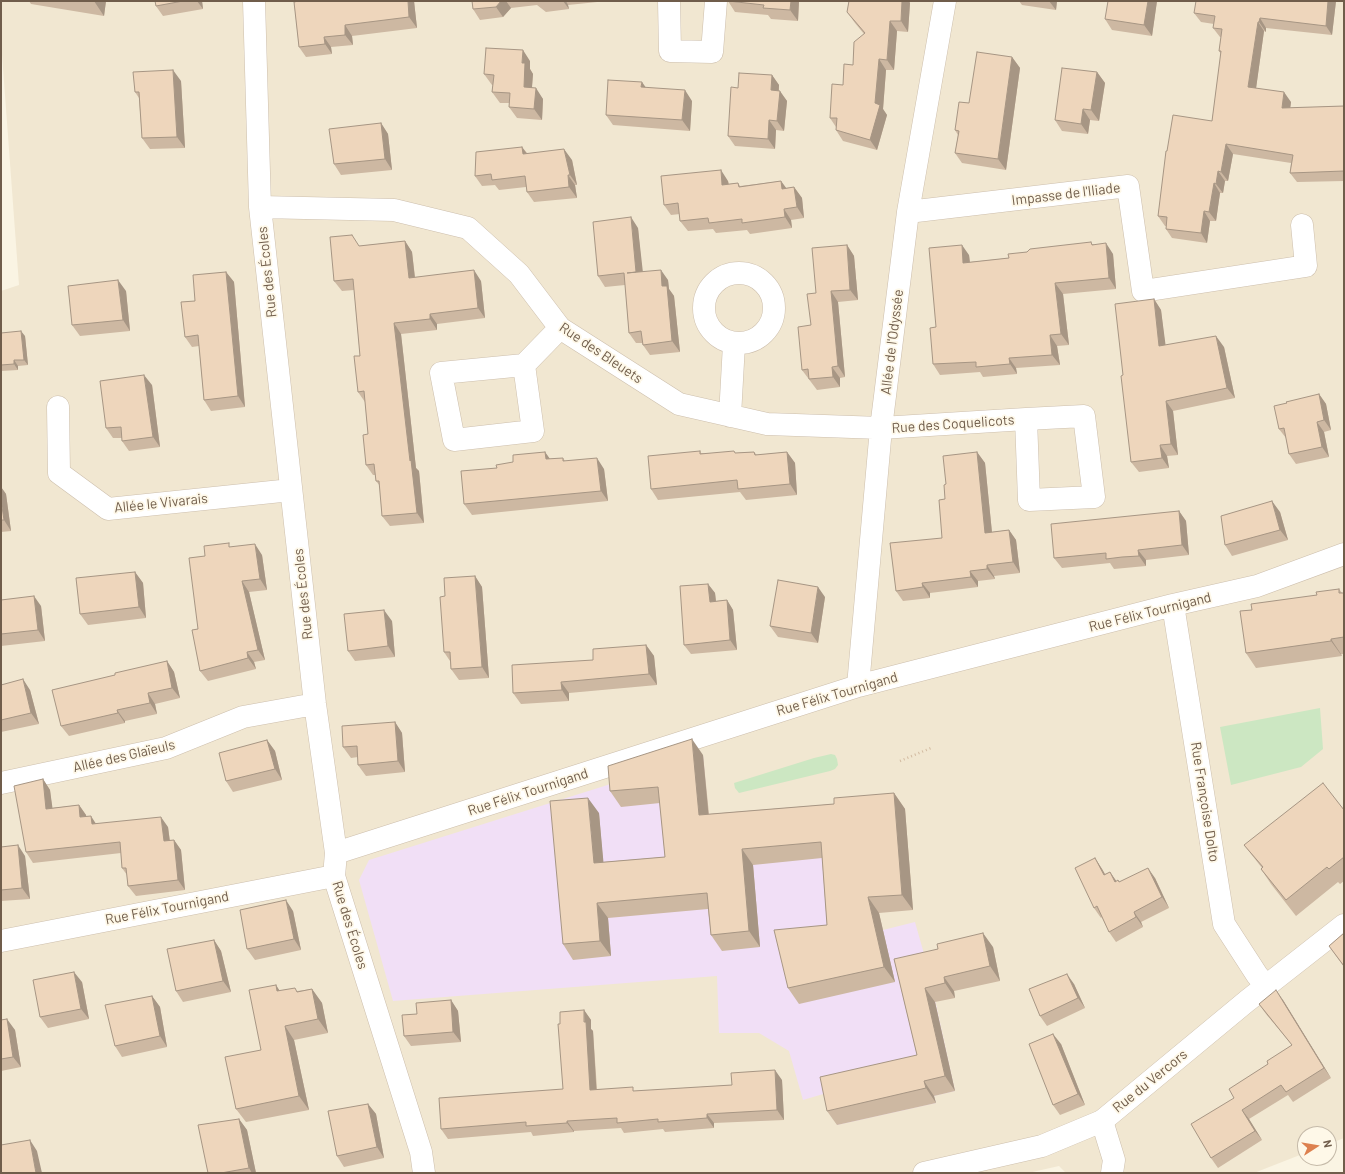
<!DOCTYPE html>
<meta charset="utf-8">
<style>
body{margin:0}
#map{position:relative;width:1345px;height:1174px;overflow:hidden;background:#faf4e3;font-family:Barlow,sans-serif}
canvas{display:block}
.frame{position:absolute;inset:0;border:2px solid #705d4b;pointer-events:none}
.north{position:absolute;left:1297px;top:1126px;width:40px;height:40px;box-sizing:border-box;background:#fef8e8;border:1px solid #c5baa9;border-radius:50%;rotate:78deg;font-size:11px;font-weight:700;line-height:16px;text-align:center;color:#705d4b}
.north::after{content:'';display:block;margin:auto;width:14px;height:18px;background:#dd814f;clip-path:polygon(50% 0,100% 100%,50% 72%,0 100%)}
</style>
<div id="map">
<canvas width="1345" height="1174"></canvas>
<div class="frame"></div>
<div class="north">N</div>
</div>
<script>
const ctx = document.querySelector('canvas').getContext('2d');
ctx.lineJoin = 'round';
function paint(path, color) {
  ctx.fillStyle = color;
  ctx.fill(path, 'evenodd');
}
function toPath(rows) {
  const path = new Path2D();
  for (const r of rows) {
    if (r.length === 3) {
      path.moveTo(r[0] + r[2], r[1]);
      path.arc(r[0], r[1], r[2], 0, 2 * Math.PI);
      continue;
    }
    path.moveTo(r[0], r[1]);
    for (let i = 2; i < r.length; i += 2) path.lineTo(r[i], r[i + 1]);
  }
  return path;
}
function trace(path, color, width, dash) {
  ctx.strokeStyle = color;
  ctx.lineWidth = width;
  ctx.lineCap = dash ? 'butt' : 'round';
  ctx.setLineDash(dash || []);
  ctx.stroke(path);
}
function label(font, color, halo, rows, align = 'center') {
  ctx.font = font + ' Barlow,sans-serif';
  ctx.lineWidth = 3.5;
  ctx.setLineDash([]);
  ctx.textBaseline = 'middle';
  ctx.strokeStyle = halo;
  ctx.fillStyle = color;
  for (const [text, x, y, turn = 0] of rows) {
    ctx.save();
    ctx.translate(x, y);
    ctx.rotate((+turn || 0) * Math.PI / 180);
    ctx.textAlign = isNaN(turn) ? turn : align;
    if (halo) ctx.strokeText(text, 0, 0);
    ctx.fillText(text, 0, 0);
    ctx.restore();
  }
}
const residential = toPath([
 [1,1,1344,1,1344,1138,1329,1144,1329,1134,1305,1134,1305,1153,1254,1173,1066,1173,1059,1166,1028,1173,1,1173,1,291,19,285,1,41]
]);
const education = toPath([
 [703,755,710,831,835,820,843,936,882,927,883,930,915,922,928,968,955,1091,934,1096,936,1103,837,1125,830,1092,803,1100,789,1051,759,1033,719,1033,717,976,393,1001,359,880,369,860]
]);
const green = toPath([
 [1320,708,1323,749,1301,767,1231,785,1220,727],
 [831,754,835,755,837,759,838,765,835,769,830,771,739,793,735,788,734,783,814,758]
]);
const path = toPath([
 [900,761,931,748]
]);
const minor = toPath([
 [254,1,260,207,315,704,336,853,334,876,421,1152,424,1173],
 [669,1,670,51,712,52,716,1],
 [260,207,394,210,468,228,519,274,560,328,679,404,767,424,881,428,1026,419,1084,416,1094,497,1029,500,1026,419],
 [908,212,1128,186,1143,291,1306,266,1302,225],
 [739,308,35],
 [524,365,533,431,454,440,441,373,524,365],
 [524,365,560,328],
 [58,407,59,473,108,509,291,490],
 [730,416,734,344],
 [1173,605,1224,924,1257,975,1266,986],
 [858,686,881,428,908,212,945,1],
 [1,783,166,748,243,717,315,704],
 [336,853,858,686,1173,605,1257,586,1344,554],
 [1,941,334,876],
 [1102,1121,1114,1160,1112,1173]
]);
const tertiary = toPath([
 [924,1173,1042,1146,1102,1121,1247,1001,1344,925]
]);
const wall = toPath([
 [29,1,106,1,104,16,31,4],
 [155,1,202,1,203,9,163,16,156,6],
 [414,1,417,28,352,36,353,45,331,47,332,54,306,57,299,47,294,2],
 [472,1,607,1,568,5,569,9,546,12,537,5,511,8,503,17,480,20,473,9],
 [728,1,799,1,798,21,771,19,768,15,735,12],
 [849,1,909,1,910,3,908,32,897,31,894,70,886,70,883,109,887,115,877,150,843,141,836,130,836,127,830,118,843,85,853,65,864,34,855,23,847,12],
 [1019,1,1057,1,1056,10,1022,5],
 [1157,1,1152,36,1112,30,1105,19],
 [1336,1,1332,35,1266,28,1266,32,1264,31,1256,88,1291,102,1290,108,1344,106,1344,181,1297,182,1290,173,1291,163,1233,154,1228,181,1225,181,1223,193,1220,193,1216,221,1210,221,1207,243,1172,238,1166,229,1166,226,1165,226,1158,216,1167,151,1212,121,1221,54,1219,51,1221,37,1220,37,1213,28,1214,24,1201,22,1194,13],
 [1012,57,1020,68,1006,170,962,163,955,153,958,135,955,130,969,103],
 [530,61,530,69,533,74,532,88,543,99,542,120,517,118,509,107,509,103,500,103,492,92,493,85,492,85,484,74],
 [1097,72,1105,83,1099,121,1090,120,1088,134,1062,131,1055,120],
 [772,75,779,85,779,91,787,101,784,131,776,130,775,149,735,146,728,136,738,88],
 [181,81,185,148,150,149,142,138,139,98,135,92],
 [692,101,690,131,613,125,606,115],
 [381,123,388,134,392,170,341,175,334,164],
 [522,147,527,153,572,160,577,185,575,185,577,198,534,202,527,192,526,187,499,190,495,185,482,186,475,176],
 [728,181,729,184,738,183,740,186,781,181,786,188,794,187,802,198,804,218,791,220,792,228,750,234,747,230,716,233,713,229,688,231,680,221,680,214,671,215,664,205],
 [638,228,642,272,668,280,669,289,674,296,680,352,650,355,643,345,642,343,636,343,629,333,625,285,605,287,598,276],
 [405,241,412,252,415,277,481,281,485,318,437,324,437,330,401,334,416,468,419,471,424,523,390,526,382,516,380,486,376,481,375,475,373,475,366,465,368,434,365,402,358,392,360,356,354,290,342,291,334,281,359,246],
 [1093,244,1113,254,1116,289,1063,294,1069,345,1057,346,1060,365,1016,368,1017,374,983,377,980,372,940,375,933,364,936,327,969,255,970,262,1009,258,1027,252],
 [847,245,854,256,858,300,838,302,845,377,840,378,840,387,817,390,802,370,811,325],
 [226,272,234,282,245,407,211,411,204,400,199,346,192,347,185,337,195,301],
 [126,291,130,331,80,336,72,325],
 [1154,299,1161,310,1165,345,1224,347,1235,398,1173,411,1178,455,1167,456,1169,468,1139,472,1131,462],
 [1,333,25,336,28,365,18,366,18,370,1,371],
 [152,385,160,447,129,451,122,441,122,438,113,438,106,428],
 [1319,394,1326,404,1331,430,1324,432,1329,457,1296,464,1289,454,1286,438,1279,429,1287,403],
 [700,451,701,453,736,453,754,452,757,455,787,452,795,463,797,495,746,500,740,492,658,500,651,489],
 [545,452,550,459,563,458,565,461,604,469,608,501,472,515,464,504,497,468],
 [977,452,985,463,992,532,1009,530,1016,540,1020,573,994,576,995,579,978,581,978,587,930,593,930,598,903,601,896,591,942,538,946,484],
 [1,487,6,494,11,531,1,532],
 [1179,511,1186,521,1189,555,1146,560,1146,566,1114,569,1110,563,1062,568,1054,558],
 [1280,512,1288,540,1232,556,1225,545],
 [232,547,262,555,267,590,249,592,265,660,254,662,256,669,208,681,200,671,198,629,205,556],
 [135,572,143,583,146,618,88,625,80,614],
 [475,576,482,587,489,678,459,680,451,669,450,661,444,652,445,596],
 [708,584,715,593,716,601,727,600,733,610,737,650,691,654,684,645],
 [1339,589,1342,593,1344,593,1344,654,1341,654,1342,656,1256,668,1246,653,1252,610,1317,595],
 [825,597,818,643,778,637,770,626],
 [1,600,41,606,45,641,1,646],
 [392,621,395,657,355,661,348,651],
 [646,645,654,656,657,685,569,693,569,701,521,704,513,693,593,660],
 [167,661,174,672,180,698,155,704,157,714,125,721,125,723,69,736,61,726,115,675],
 [1,685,30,690,39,724,1,732],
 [395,722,402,733,405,772,366,776,358,765,358,757,351,758,343,747],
 [267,740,275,751,282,780,233,792,226,781],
 [703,755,709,814,834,804,894,793,905,809,913,910,879,913,895,982,799,1004,788,988,827,925,822,858,753,865,760,947,722,951,711,935,708,909,608,918,611,956,573,960,563,944,599,813,603,862,665,857,660,803,621,807,610,791],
 [43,779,50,790,52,808,79,805,86,815,86,817,96,824,168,827,170,841,174,840,181,850,185,890,136,896,128,886,127,875,122,868,121,853,33,863,26,852],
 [1344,810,1344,881,1340,884,1338,882,1296,916,1271,884,1261,869,1262,868,1244,845],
 [1,847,25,856,30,899,1,901],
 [1095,858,1102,869,1105,874,1110,872,1116,881,1119,882,1155,878,1169,908,1141,922,1143,927,1116,942,1109,932,1102,917,1101,918,1094,908],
 [293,911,301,950,255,960,247,949],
 [1344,933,1344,967,1329,946],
 [214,940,221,951,231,992,183,1002,176,991],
 [993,947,1000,981,954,991,955,998,935,1002,955,1091,934,1096,936,1103,837,1125,827,1111,917,1055,894,959],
 [82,982,89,1019,48,1028,40,1017],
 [1074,984,1085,1008,1047,1026,1040,1016],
 [276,985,279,991,297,991,312,989,322,1003,328,1033,294,1040,309,1110,246,1122,236,1109,261,1050],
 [152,996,160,1007,167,1047,122,1057,115,1046],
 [451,1000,458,1011,461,1042,411,1046,404,1036,417,1014],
 [1283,1000,1331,1078,1293,1102,1288,1095,1249,1119,1262,1140,1218,1168,1211,1158,1234,1098,1268,1064,1292,1045,1266,1014,1259,1004],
 [584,1010,591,1020,591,1029,593,1031,597,1089,635,1091,732,1085,782,1080,784,1120,714,1123,714,1128,665,1132,663,1129,624,1133,621,1128,574,1131,574,1132,533,1136,531,1132,448,1139,441,1129,563,1089,560,1024],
 [1,1020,15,1030,21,1067,1,1071],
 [1061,1044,1085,1105,1060,1115,1053,1105],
 [368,1104,376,1114,384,1158,344,1167,337,1156],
 [239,1119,247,1130,256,1173,208,1173]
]);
const shadedWall = toPath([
 [94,1,106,1,104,16],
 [197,1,202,1,203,9],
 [408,1,414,1,417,28,409,17],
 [501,1,506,1,511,8,503,17,496,7],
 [563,1,566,1,568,5,569,9],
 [791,1,799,1,798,21,790,10],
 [902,1,909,1,910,3,908,32,901,21],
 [1049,1,1057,1,1056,10],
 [1148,1,1157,1,1152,36,1144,25],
 [1328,1,1336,1,1332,35,1326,26],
 [1260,18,1266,28,1266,32,1259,22],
 [890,21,897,31,894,70,887,60],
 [1258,22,1264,31,1255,96,1248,87],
 [345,25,352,36,353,45,345,35],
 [324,37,331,47,332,54,325,44],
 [523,50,530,61,530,69,533,74,531,98,524,87,522,63],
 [1012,57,1020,68,1006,170,998,159],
 [879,59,886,70,883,109,887,115,877,150,870,140,875,103],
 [173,70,181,81,185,148,177,137],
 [1097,72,1105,83,1099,121,1091,110],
 [772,75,779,85,778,101,771,90],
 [642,82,649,92,641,87],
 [536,88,543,99,542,120,534,109],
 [685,90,692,101,690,131,682,120],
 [780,91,787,101,784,131,777,121],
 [1284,92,1291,102,1289,118,1282,108],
 [1083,109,1090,120,1088,134,1081,124],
 [769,120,776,130,775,149,768,139],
 [381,123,388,134,392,170,385,159],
 [1226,144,1233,154,1228,181,1221,172],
 [522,147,530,158,523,154],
 [564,149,572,160,577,185,570,175],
 [721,170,728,181,730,196,722,185],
 [1218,171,1225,181,1223,193,1216,184],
 [568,175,575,185,577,198,569,187],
 [781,181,789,192,782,189],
 [1214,183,1220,193,1216,221,1209,212],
 [794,187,802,198,804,218,797,207],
 [784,209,791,220,792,228,785,217],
 [1204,211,1210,221,1207,243,1201,233],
 [631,217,638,228,644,282,636,272],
 [405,241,412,252,416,288,409,278],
 [1106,243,1113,254,1116,289,1109,278],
 [847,245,854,256,858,300,850,290],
 [962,245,969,255,971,273,963,263],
 [474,270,481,281,485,318,478,308],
 [661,270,668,280,669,289,674,296,680,352,672,341,662,286],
 [226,272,234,282,245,407,238,396],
 [118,280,126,291,130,331,123,320],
 [1055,283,1063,294,1069,345,1061,334],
 [831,291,838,302,845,377,838,366],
 [1154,299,1161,310,1167,356,1159,346],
 [430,314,437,324,437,330,430,319],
 [394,323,401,334,416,468,419,471,424,523,417,513,410,461],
 [21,331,25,336,28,365,24,360],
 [1050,335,1057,346,1060,365,1052,355],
 [1216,336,1224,347,1235,398,1227,388],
 [1009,358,1016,368,1017,374,1010,364],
 [14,360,18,366,18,370,14,364],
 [832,367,840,378,840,387,833,377],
 [144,375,152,385,160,447,153,437],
 [1319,394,1326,404,1331,430,1324,420],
 [1166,401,1173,411,1178,455,1171,444],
 [1317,422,1324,432,1329,457,1322,447],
 [1160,445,1167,456,1169,468,1162,458],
 [545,452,552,462,546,459],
 [787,452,795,463,797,495,790,484],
 [977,452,985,463,993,543,985,533],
 [597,458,604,469,608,501,601,491],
 [1,487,6,494,11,531,4,520,1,500],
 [1272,501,1280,512,1288,540,1280,530],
 [1179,511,1186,521,1189,555,1182,545],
 [1009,530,1016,540,1020,573,1013,562],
 [255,544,262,555,267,590,260,579],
 [1138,550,1146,560,1146,566,1139,556],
 [987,565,994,576,995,579,987,569],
 [970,571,978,581,978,587,971,577],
 [135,572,143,583,146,618,139,607],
 [475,576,482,587,489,678,482,667],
 [242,581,249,592,265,660,258,650],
 [922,583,930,593,930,598,923,587],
 [708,584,715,593,717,611,710,602],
 [818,587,825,597,818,643,811,633],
 [34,596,41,606,45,641,38,630],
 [727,600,733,610,737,650,730,640],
 [384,610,392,621,395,657,388,646],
 [1331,639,1341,654,1342,656,1331,641],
 [646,645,654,656,657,685,649,674],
 [247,652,254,662,256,669,248,658],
 [167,661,174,672,180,698,172,688],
 [23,679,30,690,39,724,31,713],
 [561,682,569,693,569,701,562,690],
 [148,693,155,704,157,714,150,703],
 [117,710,125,721,125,723,118,713],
 [395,722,402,733,405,772,398,761],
 [692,739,703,755,710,831,699,815],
 [267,740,275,751,282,780,275,769],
 [43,779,50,790,54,819,46,809],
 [894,793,905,809,913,910,902,895],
 [588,798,599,813,605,879,594,863],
 [79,805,86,815,88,827,80,817],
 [91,816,98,827,92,824],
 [161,817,168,827,171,851,164,841],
 [174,840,181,850,185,890,178,880],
 [18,845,25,856,30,899,22,888],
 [742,849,753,865,760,947,749,931],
 [1095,858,1102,869,1111,885,1104,875],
 [1148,868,1155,878,1169,908,1162,897],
 [1110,872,1117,882,1115,882],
 [868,897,879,913,895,982,884,967],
 [286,900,293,911,301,950,294,939],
 [597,903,608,918,611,956,600,941],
 [1134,912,1141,922,1143,927,1136,917],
 [983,933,993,947,1000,981,990,966],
 [214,940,221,951,231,992,223,981],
 [74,972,82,982,89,1019,81,1009],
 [1067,974,1074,984,1085,1008,1078,998],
 [944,977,954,991,955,998,945,983],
 [276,985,285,999,277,991],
 [925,988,935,1002,955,1091,945,1076],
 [312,989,322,1003,328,1033,318,1019],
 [1276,990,1283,1000,1331,1078,1324,1068],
 [152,996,160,1007,167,1047,160,1036],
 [451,1000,458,1011,461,1042,453,1032],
 [584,1010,591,1020,591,1029,593,1031,597,1100,590,1090],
 [7,1019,15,1030,21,1067,13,1057],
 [285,1026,294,1040,309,1110,299,1096],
 [1053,1034,1061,1044,1085,1105,1078,1094],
 [775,1070,782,1080,784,1120,777,1110],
 [924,1081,934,1096,936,1103,926,1088],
 [368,1104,376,1114,384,1158,377,1147],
 [1242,1110,1249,1119,1262,1140,1255,1131],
 [707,1114,714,1123,714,1128,707,1118],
 [239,1119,247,1130,256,1173,252,1173,249,1168],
 [567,1121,574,1131,574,1132,567,1123],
 [30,1140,37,1151,42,1173,36,1173]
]);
const building = toPath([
 [155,1,183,1,156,6,155,1],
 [299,1,408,1,409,17,345,25,345,35,324,37,325,44,299,47,294,2,299,1],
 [472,1,501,1,496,7,473,9,472,1],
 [728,1,791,1,790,10,763,8,764,5,728,1],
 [849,1,902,1,901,21,890,21,887,60,879,59,875,103,880,105,870,140,836,130,837,118,830,118,832,84,843,85,844,64,853,65,854,42,865,33,847,12,849,1],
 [1108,1,1148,1,1144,25,1105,19,1108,1],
 [1196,1,1328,1,1326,26,1260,18,1259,22,1258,22,1248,87,1284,92,1282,108,1344,106,1344,171,1290,173,1293,155,1226,144,1221,172,1218,171,1216,184,1214,183,1209,212,1204,211,1201,233,1166,229,1167,217,1158,216,1166,151,1167,151,1173,115,1212,121,1221,51,1219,51,1222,29,1213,28,1215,16,1194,13,1196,1],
 [486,48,523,50,522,63,525,63,524,87,536,88,534,109,509,107,510,93,492,92,494,75,484,74,486,48],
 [977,52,1012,57,998,159,955,153,959,131,955,130,959,102,969,103,977,52],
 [1062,68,1097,72,1091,110,1083,109,1081,124,1055,120,1062,68],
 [173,70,177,137,142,138,139,92,135,92,133,72,173,70],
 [739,73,772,75,771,90,780,91,777,121,769,120,768,139,728,136,731,87,738,88,739,73],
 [608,80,642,82,641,87,685,90,682,120,606,115,608,80],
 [381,123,385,159,334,164,329,129,381,123],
 [522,147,523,154,564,149,570,175,568,175,569,187,527,192,525,176,492,180,491,174,475,176,476,152,522,147],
 [721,170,722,185,738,183,739,187,781,181,782,189,794,187,797,207,784,209,785,217,742,223,742,219,709,223,708,218,680,221,678,203,664,205,661,176,721,170],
 [631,217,636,272,627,273,661,270,662,286,667,286,672,341,643,345,641,331,629,333,624,273,598,276,593,222,631,217],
 [352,235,359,246,405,241,409,278,474,270,478,308,430,314,430,319,394,323,410,461,411,460,417,513,382,516,379,481,376,481,374,464,366,465,363,435,368,434,364,391,358,392,354,356,360,356,353,279,334,281,330,237,352,235],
 [1091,242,1092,245,1106,243,1109,278,1055,283,1061,334,1050,335,1052,355,1009,358,1010,364,976,367,976,362,933,364,930,328,936,327,929,248,962,245,963,263,1009,258,1008,254,1027,252,1030,249,1091,242],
 [847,245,850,290,831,291,838,366,832,367,833,377,809,379,808,369,802,370,798,327,811,325,807,294,816,293,812,248,847,245],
 [226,272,238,396,204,400,198,335,185,337,181,302,195,301,193,275,226,272],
 [118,280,123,320,72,325,68,286,118,280],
 [1154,299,1159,346,1216,336,1227,388,1166,401,1171,444,1160,445,1162,458,1131,462,1121,376,1123,375,1115,304,1154,299],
 [21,331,24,360,14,360,14,364,1,365,1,333,21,331],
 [144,375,153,437,122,441,121,427,106,428,100,381,144,375],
 [1319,394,1324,420,1317,422,1322,447,1289,454,1284,428,1279,429,1274,406,1287,403,1286,402,1319,394],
 [700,451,700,454,734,451,735,453,754,452,755,455,787,452,790,484,738,489,737,480,651,489,648,456,700,451],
 [545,452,546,459,563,458,563,461,597,458,601,491,464,504,461,471,497,468,496,465,513,462,513,455,545,452],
 [977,452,985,533,1009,530,1013,562,987,565,987,569,970,571,971,577,922,583,923,587,896,591,890,543,942,538,939,500,945,499,944,485,946,484,943,456,977,452],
 [1,500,4,520,1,520,1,500],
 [1272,501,1280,530,1225,545,1221,516,1272,501],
 [1179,511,1182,545,1138,550,1139,556,1122,557,1106,559,1106,553,1054,558,1051,524,1179,511],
 [229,543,229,547,255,544,260,579,242,581,258,650,247,652,248,658,200,671,192,630,198,629,189,558,205,556,204,546,229,543],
 [135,572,139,607,80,614,76,578,135,572],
 [475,576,482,667,451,669,450,652,444,652,440,597,445,596,444,578,475,576],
 [778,580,818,587,811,633,770,626,778,580],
 [708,584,710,602,727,600,730,640,684,645,680,586,708,584],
 [1339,589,1339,593,1344,593,1344,637,1331,639,1331,641,1246,653,1240,611,1252,610,1251,604,1317,595,1316,592,1339,589],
 [34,596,38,630,1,634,1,600,34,596],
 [384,610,388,646,348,651,344,614,384,610],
 [646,645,649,674,561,682,562,690,513,693,512,665,593,660,593,649,646,645],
 [167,661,172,688,148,693,150,703,117,710,118,713,61,726,52,690,115,675,115,673,167,661],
 [23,679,31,713,1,720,1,685,23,679],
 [395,722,398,761,358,765,357,746,343,747,342,726,395,722],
 [692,739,699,815,834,804,834,798,894,793,902,895,868,897,884,967,788,988,774,930,827,925,821,842,742,849,749,931,711,935,707,893,597,903,600,941,563,944,550,801,588,798,594,863,665,857,658,787,610,791,608,766,692,739],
 [267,740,275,769,226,781,219,753,267,740],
 [43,779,46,809,79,805,80,817,91,816,92,824,161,817,164,841,174,840,178,880,128,886,126,868,122,868,120,842,26,852,14,786,43,779],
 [1323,783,1344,810,1344,857,1329,869,1327,867,1286,900,1261,869,1263,867,1244,845,1323,783],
 [18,845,22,888,1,890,1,847,18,845],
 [1095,858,1104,875,1110,872,1115,882,1118,880,1119,882,1148,868,1162,897,1134,912,1136,917,1109,932,1097,906,1094,908,1075,868,1095,858],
 [286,900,294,939,247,949,240,910,286,900],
 [983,933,990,966,944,977,945,983,925,988,945,1076,924,1081,926,1088,827,1111,820,1077,917,1055,894,959,938,949,937,944,983,933],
 [1344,933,1344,966,1329,946,1344,933],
 [214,940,223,981,176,991,167,949,214,940],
 [74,972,81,1009,40,1017,33,980,74,972],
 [1067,974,1078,998,1040,1016,1029,989,1067,974],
 [276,985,277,991,295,988,297,992,312,989,318,1019,285,1026,299,1096,236,1109,225,1057,261,1050,249,990,276,985],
 [1276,990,1324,1068,1286,1092,1281,1085,1242,1110,1255,1131,1211,1158,1191,1124,1234,1098,1229,1089,1268,1064,1267,1061,1292,1045,1259,1004,1276,990],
 [152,996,160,1036,115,1046,105,1005,152,996],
 [451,1000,453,1032,404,1036,402,1015,417,1014,416,1003,451,1000],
 [584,1010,584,1022,586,1022,590,1090,633,1087,633,1091,732,1085,731,1073,775,1070,777,1110,707,1114,707,1118,658,1122,658,1119,617,1123,617,1118,567,1121,567,1123,526,1126,526,1122,441,1129,439,1098,563,1089,558,1024,560,1024,560,1012,584,1010],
 [7,1019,13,1057,1,1059,1,1020,7,1019],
 [1053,1034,1078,1094,1053,1105,1029,1044,1053,1034],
 [368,1104,377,1147,337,1156,328,1111,368,1104],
 [239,1119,249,1168,221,1173,208,1173,198,1125,239,1119],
 [30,1140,36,1173,1,1173,1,1145,30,1140]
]);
const streetNames = [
 ["Impasse de l'Iliade",1066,194,-7],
 ["Rue des Écoles",267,272,-96],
 ["Allée de l'Odyssée",892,342,-83],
 ["Rue des Bleuets",601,353,34],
 ["Rue des Coquelicots",953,424,-4],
 ["Allée le Vivarais",161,503,-6],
 ["Rue des Écoles",303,594,-96],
 ["Rue Félix Tournigand",1150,612,-14],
 ["Rue Félix Tournigand",837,694,-16],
 ["Allée des Glaïeuls",124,756,-13],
 ["Rue Félix Tournigand",528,792,-18],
 ["Rue Françoise Dolto",1205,802,81],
 ["Rue Félix Tournigand",167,908,-11],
 ["Rue des Écoles",350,925,73],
 ["Rue du Vercors",1150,1081,-39]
];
paint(residential, '#f1e7d1');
paint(education, '#f1dff6');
paint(green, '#cce7c2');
trace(minor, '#cdbfad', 23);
trace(tertiary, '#cdbfad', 23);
trace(path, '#d2baa0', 2.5, [1, 3]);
trace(minor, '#fff', 22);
trace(tertiary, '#fff', 22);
paint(wall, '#cdb8a2');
paint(shadedWall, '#a79684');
paint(building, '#eed6bc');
trace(building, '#a79684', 1);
label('14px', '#705d4b', '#fef8e8', streetNames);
</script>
